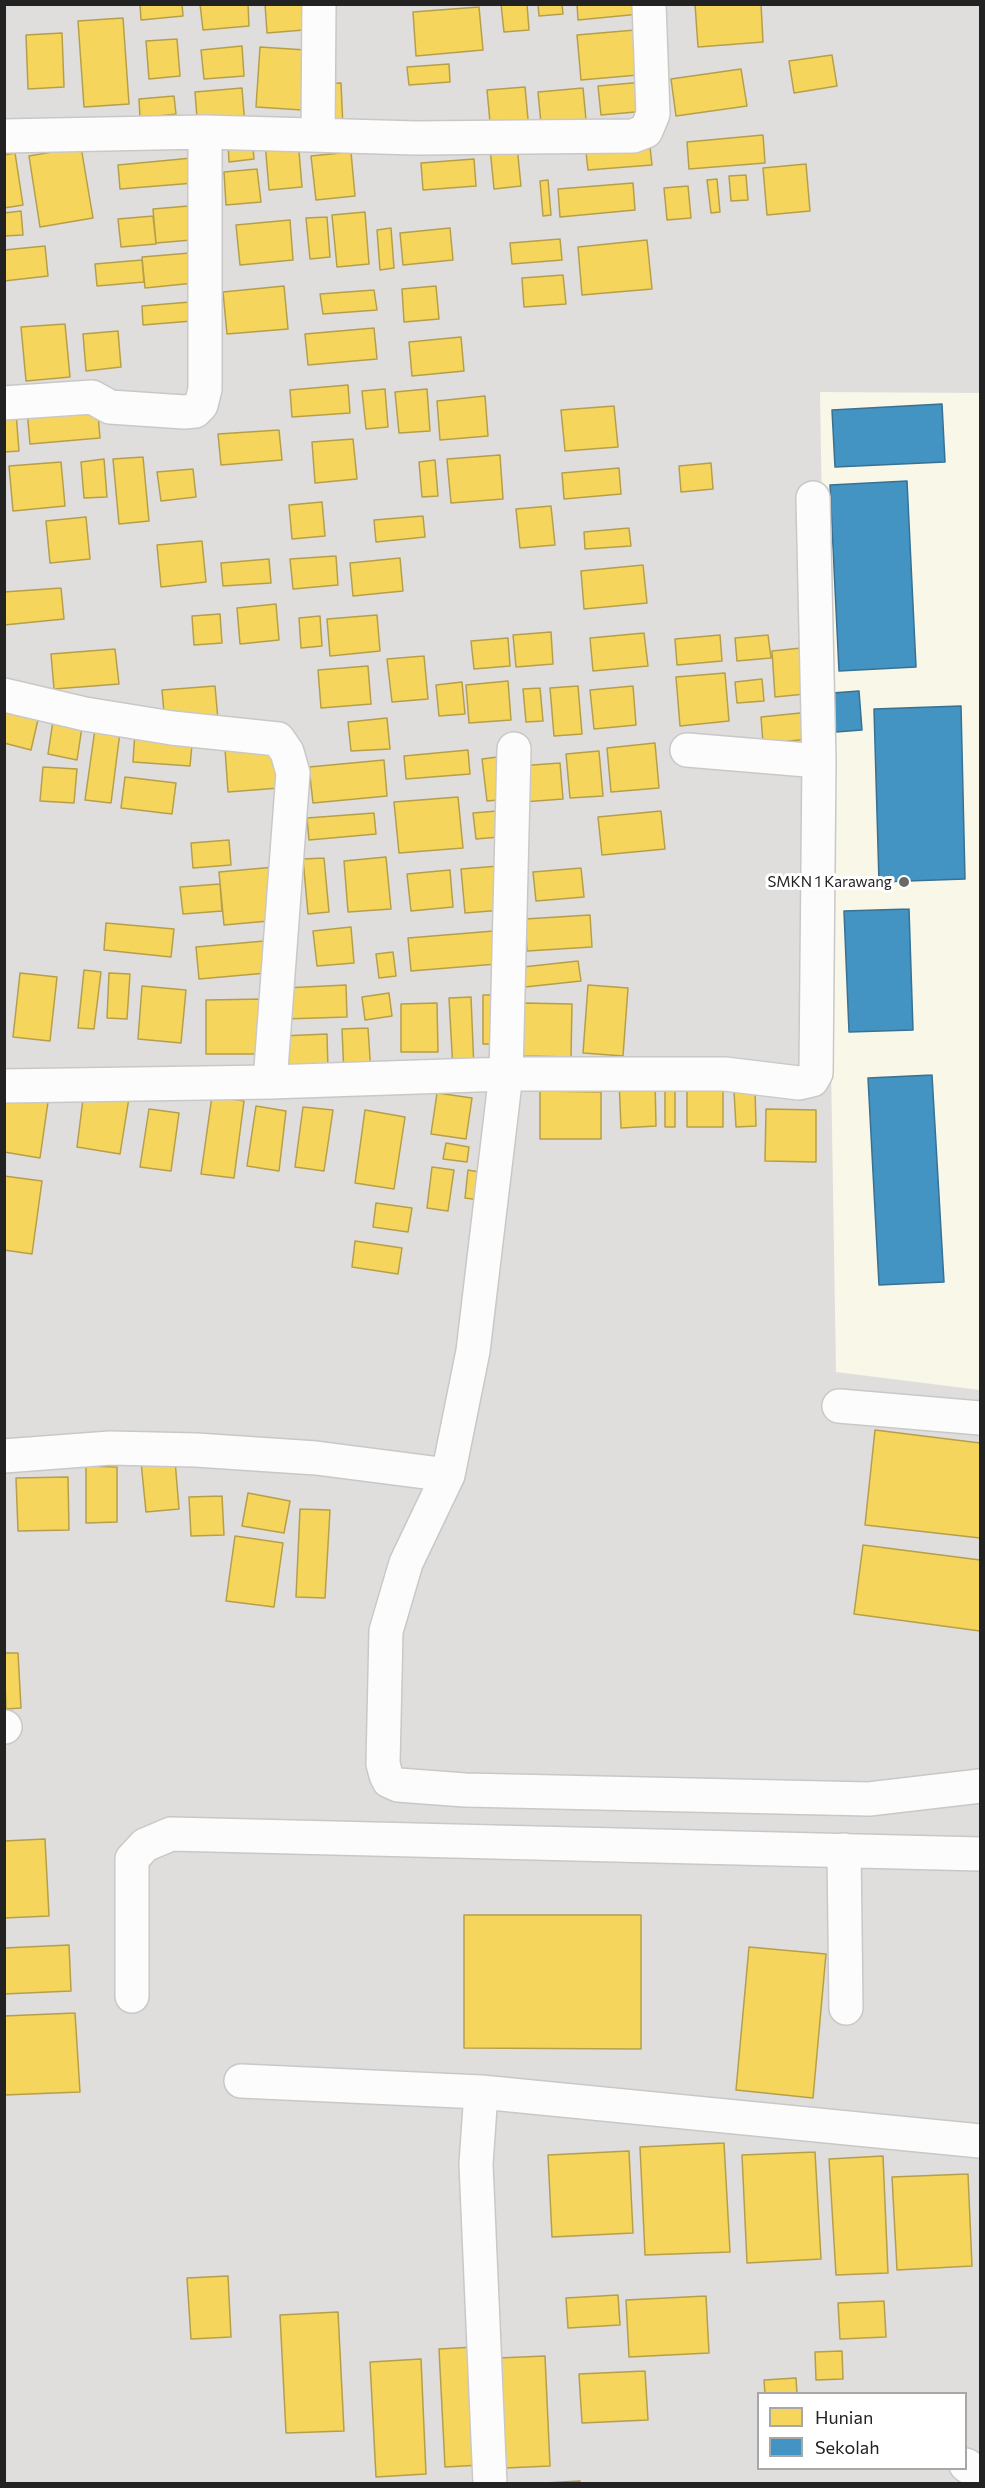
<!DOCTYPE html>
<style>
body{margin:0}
#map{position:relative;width:985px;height:2488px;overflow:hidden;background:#f0eeeb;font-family:Commissioner,sans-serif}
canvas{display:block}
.frame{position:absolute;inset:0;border:6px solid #222;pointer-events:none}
.legend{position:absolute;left:757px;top:2392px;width:210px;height:78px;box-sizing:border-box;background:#fff;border:2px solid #a7a7a7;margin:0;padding:8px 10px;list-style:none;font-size:18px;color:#222}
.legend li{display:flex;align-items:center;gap:12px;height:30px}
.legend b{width:30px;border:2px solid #a7a7a7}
</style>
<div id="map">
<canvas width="985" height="2488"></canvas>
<div class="frame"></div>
<ul class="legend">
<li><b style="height:16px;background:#f6d55c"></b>Hunian</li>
<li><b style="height:16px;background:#4393c3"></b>Sekolah</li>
</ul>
</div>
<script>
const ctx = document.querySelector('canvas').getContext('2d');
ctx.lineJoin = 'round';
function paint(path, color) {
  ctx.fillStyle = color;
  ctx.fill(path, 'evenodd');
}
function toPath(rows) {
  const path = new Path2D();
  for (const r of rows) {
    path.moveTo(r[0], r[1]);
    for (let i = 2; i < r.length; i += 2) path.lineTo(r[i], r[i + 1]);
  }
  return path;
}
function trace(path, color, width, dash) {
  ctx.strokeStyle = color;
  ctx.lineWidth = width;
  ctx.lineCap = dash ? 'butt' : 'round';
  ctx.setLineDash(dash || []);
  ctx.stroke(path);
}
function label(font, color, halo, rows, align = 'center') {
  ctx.font = font + ' Commissioner,sans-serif';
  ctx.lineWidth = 6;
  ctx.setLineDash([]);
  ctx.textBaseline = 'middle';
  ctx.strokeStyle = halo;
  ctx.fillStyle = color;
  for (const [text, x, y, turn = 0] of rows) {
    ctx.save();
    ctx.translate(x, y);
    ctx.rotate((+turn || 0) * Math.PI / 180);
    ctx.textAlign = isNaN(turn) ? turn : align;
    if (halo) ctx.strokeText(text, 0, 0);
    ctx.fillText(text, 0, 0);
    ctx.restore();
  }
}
const residential = toPath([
 [5,5,980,5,980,2483,5,2484],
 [758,2394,966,2394,966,2468,758,2468]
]);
const education = toPath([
 [820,392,980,393,980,1390,836,1372]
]);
const homes = toPath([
 [140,4,182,4,183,16,141,20,140,4],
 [200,4,248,4,249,26,203,30,200,4],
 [265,4,302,4,304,30,267,33,265,4],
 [501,4,527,4,529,30,504,32,501,4],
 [538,4,562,4,563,14,539,16,538,4],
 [577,4,640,4,640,14,578,20,577,4],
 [695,4,761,4,763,42,698,47,695,4],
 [479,7,483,50,416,56,413,12,479,7],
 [123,18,129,104,84,107,78,21,123,18],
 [635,30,638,75,581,80,577,35,635,30],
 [62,33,64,87,28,89,26,35,62,33],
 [177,39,180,76,149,79,146,41,177,39],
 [242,46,244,76,204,79,201,50,242,46],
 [260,47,306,50,302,110,256,107,260,47],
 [832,55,837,86,794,93,789,61,832,55],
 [449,64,450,82,409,85,407,67,449,64],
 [741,69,747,106,676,116,671,79,741,69],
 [644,82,647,111,601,115,598,86,644,82],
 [341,83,343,128,323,129,320,84,341,83],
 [525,87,529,130,491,133,487,90,525,87],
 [242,88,245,126,198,130,195,92,242,88],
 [583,88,586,120,541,124,538,92,583,88],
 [174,96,176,114,140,118,139,99,174,96],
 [763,135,765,163,689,169,687,142,763,135],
 [252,138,254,159,229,162,228,141,252,138],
 [649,138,652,165,588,170,585,144,649,138],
 [298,140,302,187,269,190,265,142,298,140],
 [517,146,521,186,494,189,490,148,517,146],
 [81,147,93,218,40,227,29,156,81,147],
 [351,152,355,196,316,200,311,156,351,152],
 [15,153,23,205,4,208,4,155,15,153],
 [192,158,194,183,120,189,118,165,192,158],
 [474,159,476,186,423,190,421,163,474,159],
 [806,164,810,211,767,215,763,168,806,164],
 [257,169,261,202,226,205,224,172,257,169],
 [746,175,748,200,731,201,729,176,746,175],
 [717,179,720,212,711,213,707,180,717,179],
 [548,180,551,215,543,216,540,181,548,180],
 [633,183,635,210,560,217,558,189,633,183],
 [688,186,691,218,667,220,664,188,688,186],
 [200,205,203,239,156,243,153,209,200,205],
 [21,211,23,235,4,236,4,213,21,211],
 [365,212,369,264,337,267,332,215,365,212],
 [153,216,156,244,121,247,118,219,153,216],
 [327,217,330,257,310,259,306,218,327,217],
 [290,220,293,260,240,265,236,225,290,220],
 [391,228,394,268,380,270,377,230,391,228],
 [450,228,453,260,403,265,400,233,450,228],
 [560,239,562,260,512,264,510,243,560,239],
 [647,240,652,289,582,295,578,247,647,240],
 [45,246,48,276,4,281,4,250,45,246],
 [202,252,204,282,145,288,142,257,202,252],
 [142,260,144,282,97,286,95,264,142,260],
 [563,275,566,304,524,307,522,278,563,275],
 [284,286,288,329,227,334,223,292,284,286],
 [436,286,439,319,404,322,402,289,436,286],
 [374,290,377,310,323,314,320,294,374,290],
 [202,301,204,320,143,325,142,306,202,301],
 [65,324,70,377,26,381,21,327,65,324],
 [374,328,377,359,308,365,305,334,374,328],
 [118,331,121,367,86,371,83,334,118,331],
 [461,337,464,371,412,376,409,342,461,337],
 [348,385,350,413,292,417,290,390,348,385],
 [385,389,388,427,366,429,362,391,385,389],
 [427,389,430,431,399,433,395,392,427,389],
 [485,396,488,436,440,440,437,401,485,396],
 [97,403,100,438,30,444,27,410,97,403],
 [614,406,618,447,565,451,561,410,614,406],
 [16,413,19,451,4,452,4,414,16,413],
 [279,430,282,460,221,465,218,434,279,430],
 [353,439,357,479,315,483,312,442,353,439],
 [500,455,503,499,451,503,447,459,500,455],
 [143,457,149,521,119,524,113,459,143,457],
 [104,459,107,497,84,498,81,462,104,459],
 [435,460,438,496,422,497,419,462,435,460],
 [61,462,65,506,13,511,9,466,61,462],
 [711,463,713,489,681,492,679,466,711,463],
 [619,468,621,494,564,499,562,473,619,468],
 [193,469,196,497,161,501,157,472,193,469],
 [322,502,325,536,292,539,289,505,322,502],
 [551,506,555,545,520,548,516,509,551,506],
 [423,516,425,537,376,542,374,520,423,516],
 [86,517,90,559,50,563,46,521,86,517],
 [629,528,631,546,585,549,584,532,629,528],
 [202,541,206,582,161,587,157,545,202,541],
 [336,556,338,585,293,589,290,559,336,556],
 [400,558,403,591,353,596,350,563,400,558],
 [269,559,271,583,223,586,221,563,269,559],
 [643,565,647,603,584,609,581,571,643,565],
 [61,588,64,619,4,625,4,592,61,588],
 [276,604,279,640,240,644,237,608,276,604],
 [220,614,222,643,194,645,192,616,220,614],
 [377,615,380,651,330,656,327,619,377,615],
 [320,616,322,646,301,648,299,618,320,616],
 [551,632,553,664,516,667,513,635,551,632],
 [644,633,648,666,593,671,590,638,644,633],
 [720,635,722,661,677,665,675,639,720,635],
 [768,635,771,658,737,661,735,638,768,635],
 [508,638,510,666,474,669,471,641,508,638],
 [811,647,815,693,775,697,772,651,811,647],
 [115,649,119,684,54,689,51,654,115,649],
 [424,656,428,699,392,702,387,659,424,656],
 [368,666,371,704,321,708,318,670,368,666],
 [725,673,729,721,680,726,676,677,725,673],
 [762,679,764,701,737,703,735,682,762,679],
 [508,681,511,720,469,723,466,685,508,681],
 [462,682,465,714,439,716,436,685,462,682],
 [215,686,218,720,165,724,162,690,215,686],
 [578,686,582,734,554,736,550,688,578,686],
 [633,686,636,725,594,729,590,690,633,686],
 [540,688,543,721,526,722,523,689,540,688],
 [4,702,40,711,31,750,4,743,4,702],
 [810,712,812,739,763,743,761,717,810,712],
 [387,718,390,749,351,751,348,722,387,718],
 [53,721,82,727,77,760,48,754,53,721],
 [95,729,120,732,111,803,85,800,95,729],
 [135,731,193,734,190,766,133,762,135,731],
 [655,743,659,788,611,792,607,748,655,743],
 [275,745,279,788,228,792,225,749,275,745],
 [468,750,470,774,406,779,404,756,468,750],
 [599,751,603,796,570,798,566,754,599,751],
 [505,756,509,799,487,801,482,759,505,756],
 [384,760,387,796,313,803,309,767,384,760],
 [560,763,563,799,523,802,519,766,560,763],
 [43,767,77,769,74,803,40,801,43,767],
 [125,777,176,783,172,814,121,808,125,777],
 [458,797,463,848,399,853,394,802,458,797],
 [509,810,511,836,476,839,473,813,509,810],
 [661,811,665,849,602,855,598,817,661,811],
 [374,813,376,834,309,840,307,818,374,813],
 [229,840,231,865,193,868,191,843,229,840],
 [386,857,391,909,348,912,344,861,386,857],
 [324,858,329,912,308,914,303,859,324,858],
 [499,866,503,910,465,913,461,869,499,866],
 [275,867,280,920,224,925,219,872,275,867],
 [581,868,584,897,536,901,533,872,581,868],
 [450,870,453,907,411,911,407,874,450,870],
 [220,884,222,911,183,914,180,887,220,884],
 [590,915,592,947,527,951,525,919,590,915],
 [106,923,174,929,171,957,104,950,106,923],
 [351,927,354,963,317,966,313,931,351,927],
 [506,930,509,963,411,971,408,938,506,930],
 [276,940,278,972,199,979,196,947,276,940],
 [393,952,396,976,379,978,376,954,393,952],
 [578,961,581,981,525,987,523,967,578,961],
 [84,970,101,972,94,1029,78,1028,84,970],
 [20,973,57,977,50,1041,13,1037,20,973],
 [109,973,130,974,127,1019,107,1018,109,973],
 [346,985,347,1017,285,1019,284,988,346,985],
 [588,985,628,988,623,1056,583,1053,588,985],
 [142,986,186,990,181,1043,138,1039,142,986],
 [389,993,392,1016,365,1020,362,997,389,993],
 [483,995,506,995,506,1044,483,1044,483,995],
 [471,997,474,1069,453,1071,449,998,471,997],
 [266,999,265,1054,206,1054,206,1000,266,999],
 [437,1003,438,1052,401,1052,401,1004,437,1003],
 [523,1003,572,1004,571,1057,523,1056,523,1003],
 [368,1028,371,1074,344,1075,342,1029,368,1028],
 [327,1034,328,1070,284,1071,282,1036,327,1034],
 [665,1077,675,1077,675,1127,665,1127,665,1077],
 [687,1077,723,1077,723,1127,687,1127,687,1077],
 [655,1078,656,1126,621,1128,619,1080,655,1078],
 [755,1090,756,1126,736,1127,734,1091,755,1090],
 [84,1091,129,1098,120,1154,77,1147,84,1091],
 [540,1091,601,1092,601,1139,540,1139,540,1091],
 [437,1093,472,1098,466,1139,431,1134,437,1093],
 [4,1096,48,1102,40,1158,4,1152,4,1096],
 [212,1096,244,1101,234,1178,201,1174,212,1096],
 [256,1106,286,1111,279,1171,247,1166,256,1106],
 [303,1107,333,1110,324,1171,295,1167,303,1107],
 [149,1109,179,1113,171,1171,140,1167,149,1109],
 [766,1109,816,1110,816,1162,765,1161,766,1109],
 [365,1110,405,1117,394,1189,355,1183,365,1110],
 [446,1143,469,1147,467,1162,443,1159,446,1143],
 [432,1167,454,1170,448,1211,427,1208,432,1167],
 [468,1170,491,1174,488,1201,465,1198,468,1170],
 [4,1176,42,1181,32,1254,4,1250,4,1176],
 [376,1203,412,1208,408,1232,373,1227,376,1203],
 [355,1241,402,1248,398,1274,352,1267,355,1241],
 [875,1430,980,1443,980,1538,865,1525,875,1430],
 [175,1460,179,1509,146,1512,141,1462,175,1460],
 [86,1466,117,1467,117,1522,86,1523,86,1466],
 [68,1477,69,1530,18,1531,16,1478,68,1477],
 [248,1493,290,1501,284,1533,242,1526,248,1493],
 [222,1496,224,1535,191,1536,189,1497,222,1496],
 [300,1509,330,1510,325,1598,296,1597,300,1509],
 [235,1536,283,1543,274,1607,226,1601,235,1536],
 [863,1545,980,1560,980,1631,854,1614,863,1545],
 [4,1653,18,1653,21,1708,6,1709,4,1653],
 [45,1839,49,1916,4,1918,4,1841,45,1839],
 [464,1915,641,1915,641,2049,464,2048,464,1915],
 [69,1945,71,1991,4,1994,4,1948,69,1945],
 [749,1947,826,1954,813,2098,736,2090,749,1947],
 [75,2013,80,2092,4,2095,4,2016,75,2013],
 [724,2143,730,2252,645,2255,640,2147,724,2143],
 [629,2151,633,2233,552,2237,548,2155,629,2151],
 [815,2152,821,2259,747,2263,742,2155,815,2152],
 [883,2156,888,2273,836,2275,829,2159,883,2156],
 [968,2174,972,2266,897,2270,892,2177,968,2174],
 [228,2276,231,2337,191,2339,187,2278,228,2276],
 [618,2295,620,2325,568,2328,566,2298,618,2295],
 [706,2296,709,2353,629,2357,626,2300,706,2296],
 [884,2301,886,2337,840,2339,838,2303,884,2301],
 [338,2312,344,2431,286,2433,280,2315,338,2312],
 [475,2347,481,2465,445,2467,439,2349,475,2347],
 [842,2351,843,2379,816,2380,815,2352,842,2351],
 [545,2356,550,2466,505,2468,499,2358,545,2356],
 [421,2359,426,2474,376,2477,370,2362,421,2359],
 [645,2371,648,2420,582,2423,579,2374,645,2371],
 [796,2378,797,2394,765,2394,764,2380,796,2378],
 [580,2481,580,2484,526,2484,580,2481]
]);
const schools = toPath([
 [942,404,945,462,835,467,832,410,942,404],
 [907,481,916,667,839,671,830,485,907,481],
 [859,691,862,730,836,732,832,693,859,691],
 [961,706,965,879,879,882,874,709,961,706],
 [909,909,913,1030,849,1032,844,911,909,909],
 [932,1075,944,1282,879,1285,868,1078,932,1075]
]);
const minor = toPath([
 [318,134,319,4],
 [4,136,205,132,416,138,633,136,646,131,653,114,649,4],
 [4,403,92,397,110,407,184,412,195,411,201,405,205,389,205,132],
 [4,695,85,714,172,728,278,739,287,752,293,773,270,1082],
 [514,749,506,1074,473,1351,448,1475,406,1563,386,1631,383,1764,386,1775,389,1781,398,1785,465,1790,869,1799,980,1786],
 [687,750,819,761],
 [4,1086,270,1082,506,1074,725,1074,799,1083,812,1080,816,1073,819,761,813,498],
 [839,1406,980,1418],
 [4,1456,110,1448,196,1450,316,1458,448,1475],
 [4,1727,5,1727],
 [844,1850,846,2008],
 [132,1996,132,1859,145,1845,171,1834,980,1854],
 [241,2081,481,2092],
 [966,2465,980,2475],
 [490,2484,476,2164,481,2092,980,2141]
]);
const markers = [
 [904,882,6,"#6a6968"]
];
const poiNames = [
 ["SMKN 1 Karawang",892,882]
];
paint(residential, '#dfdedc');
paint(education, '#f8f7e8');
paint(homes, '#f6d55c');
trace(homes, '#b69f4b', 1.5);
paint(schools, '#4393c3');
trace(schools, '#397193', 1.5);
trace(minor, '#c9c8c7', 36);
trace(minor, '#fdfcfc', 33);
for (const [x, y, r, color] of markers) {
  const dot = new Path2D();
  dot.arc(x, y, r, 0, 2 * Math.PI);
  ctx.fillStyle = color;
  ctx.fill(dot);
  trace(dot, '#fff', 2);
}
label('15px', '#222', '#fff', poiNames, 'right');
</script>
